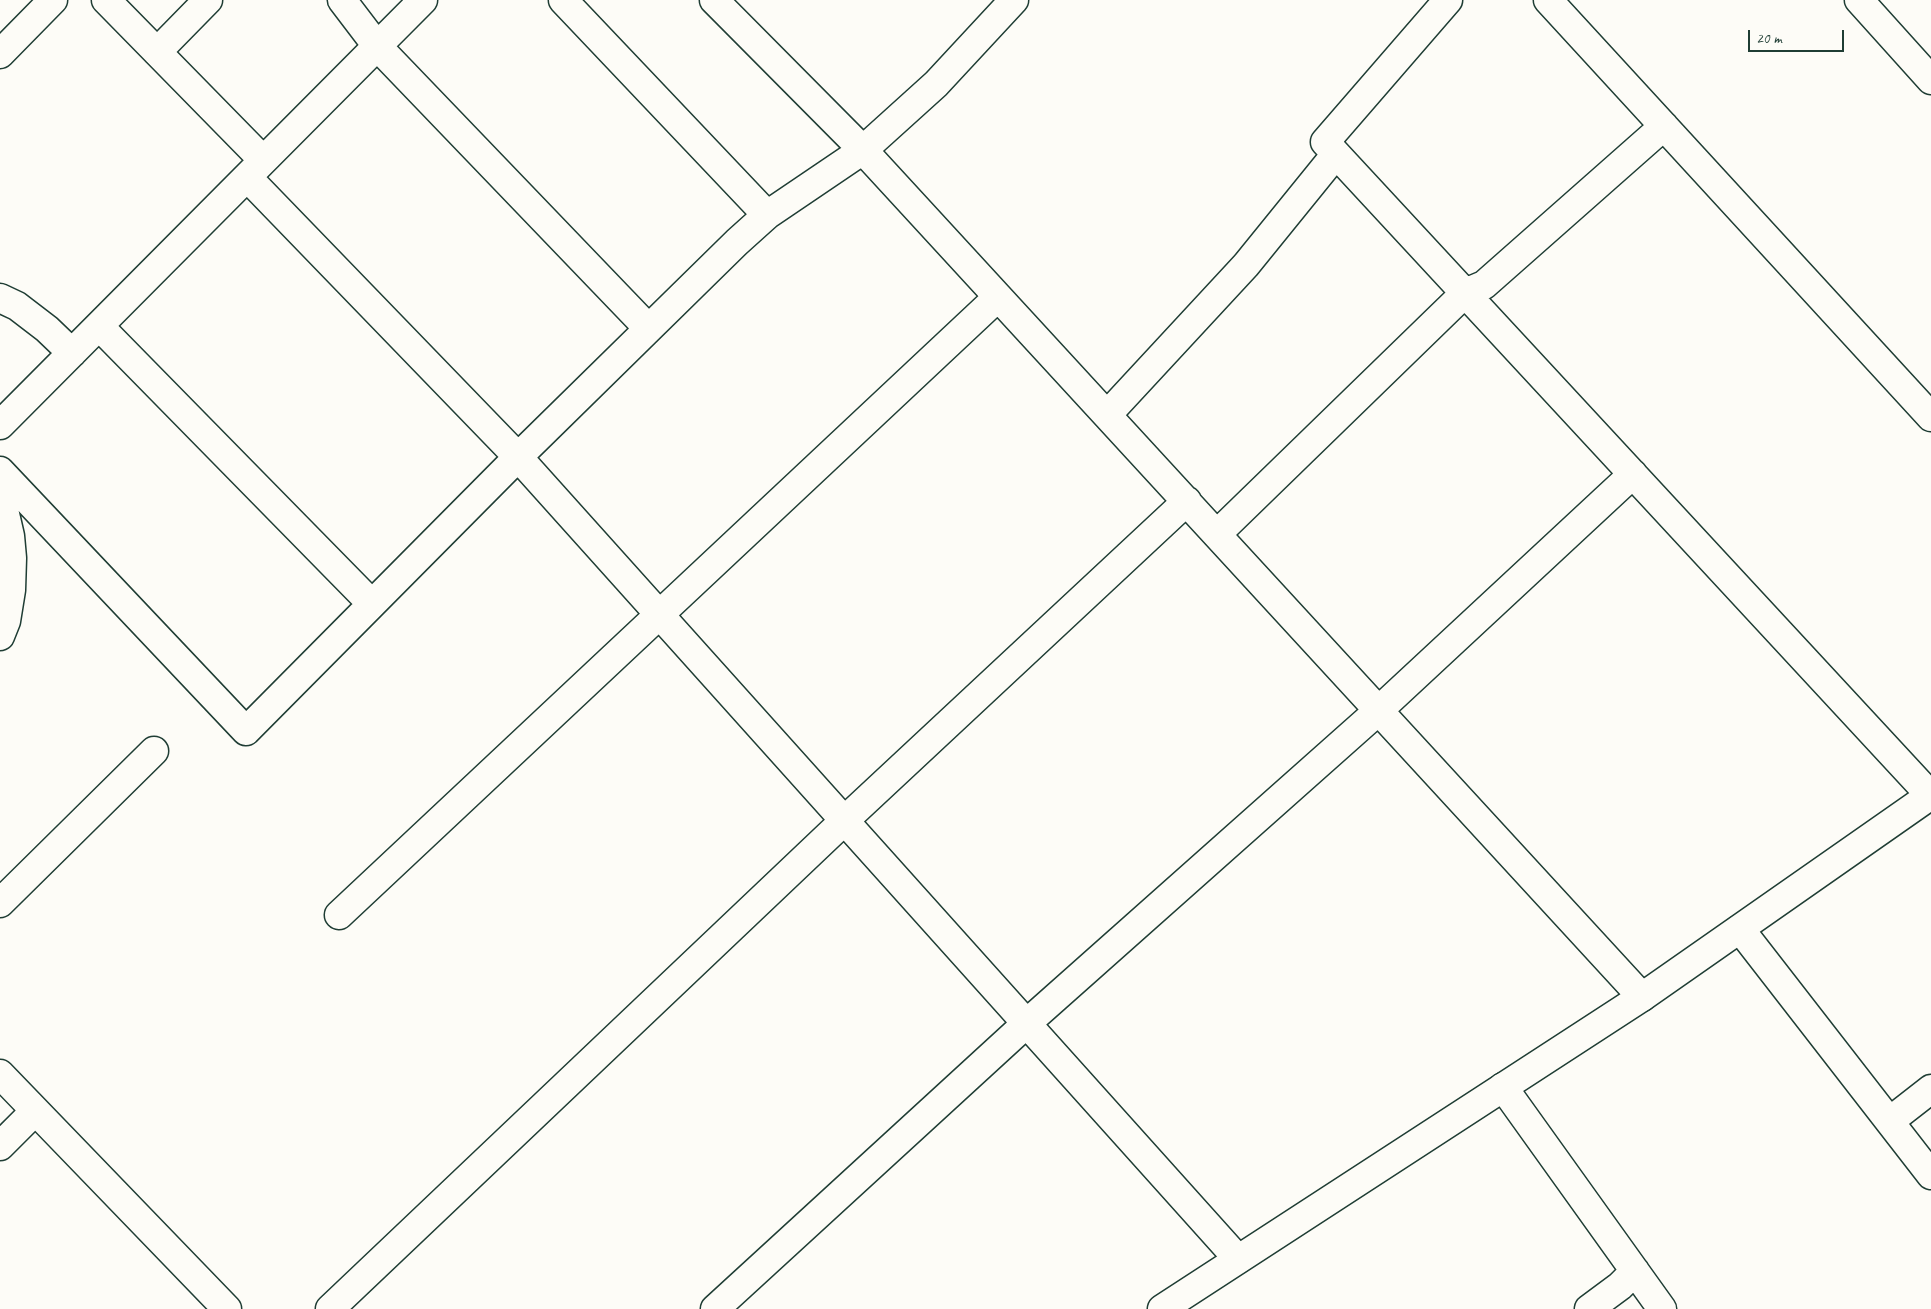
<!DOCTYPE html>
<style>
body{margin:0}
#map{position:relative;width:1931px;height:1309px;overflow:hidden;background:#fdfcf7;font-family:Caveat,sans-serif}
canvas{display:block}
.scale{position:absolute;left:1748px;top:30px;width:96px;height:22px;box-sizing:border-box;border:2px solid #1f3d34;border-top:0;padding-left:6px;font-size:15px;line-height:18px;white-space:nowrap;color:#1f3d34;-webkit-text-stroke:4px #fdfcf7;paint-order:stroke}
</style>
<div id="map">
<canvas width="1931" height="1309"></canvas>
<div class="scale">20 m</div>
</div>
<script>
const ctx = document.querySelector('canvas').getContext('2d');
ctx.lineJoin = 'round';
function toPath(rows) {
  const path = new Path2D();
  for (const r of rows) {
    path.moveTo(r[0], r[1]);
    for (let i = 2; i < r.length; i += 2) path.lineTo(r[i], r[i + 1]);
  }
  return path;
}
function trace(path, color, width, dash) {
  ctx.strokeStyle = color;
  ctx.lineWidth = width;
  ctx.lineCap = dash ? 'butt' : 'round';
  ctx.setLineDash(dash || []);
  ctx.stroke(path);
}
const minor = toPath([
 [106,0,263,160],
 [342,0,377,46,648,328],
 [563,0,767,215],
 [714,0,863,150,1642,997],
 [1448,0,1325,142,1931,796],
 [1548,0,1931,417],
 [1859,0,1931,80],
 [157,52,208,0],
 [0,54,53,0],
 [247,177,518,457,1238,1259],
 [0,298,17,306,47,329,72,353],
 [99,326,372,604],
 [1107,415,1246,265,1336,154],
 [0,425,423,0],
 [0,471,246,731,518,457,737,242,767,215,863,150,936,84,1014,0],
 [0,501,5,514,10,536,12,558,11,590,6,621,0,636],
 [1217,534,1465,293,1484,285,1664,126],
 [0,903,154,751],
 [339,915,998,297],
 [1740,929,1931,1175],
 [0,1074,227,1309],
 [1503,1087,1662,1309],
 [1890,1121,1931,1089],
 [0,1146,35,1111],
 [330,1309,845,820,1187,501],
 [715,1309,1027,1023,1378,711,1633,474],
 [1589,1309,1620,1286,1635,1271]
]);
const tertiary = toPath([
 [1162,1309,1642,997,1931,795]
]);
trace(minor, '#1f3d34', 31);
trace(tertiary, '#1f3d34', 31);
trace(minor, '#fdfcf7', 28);
trace(tertiary, '#fdfcf7', 28);
</script>
